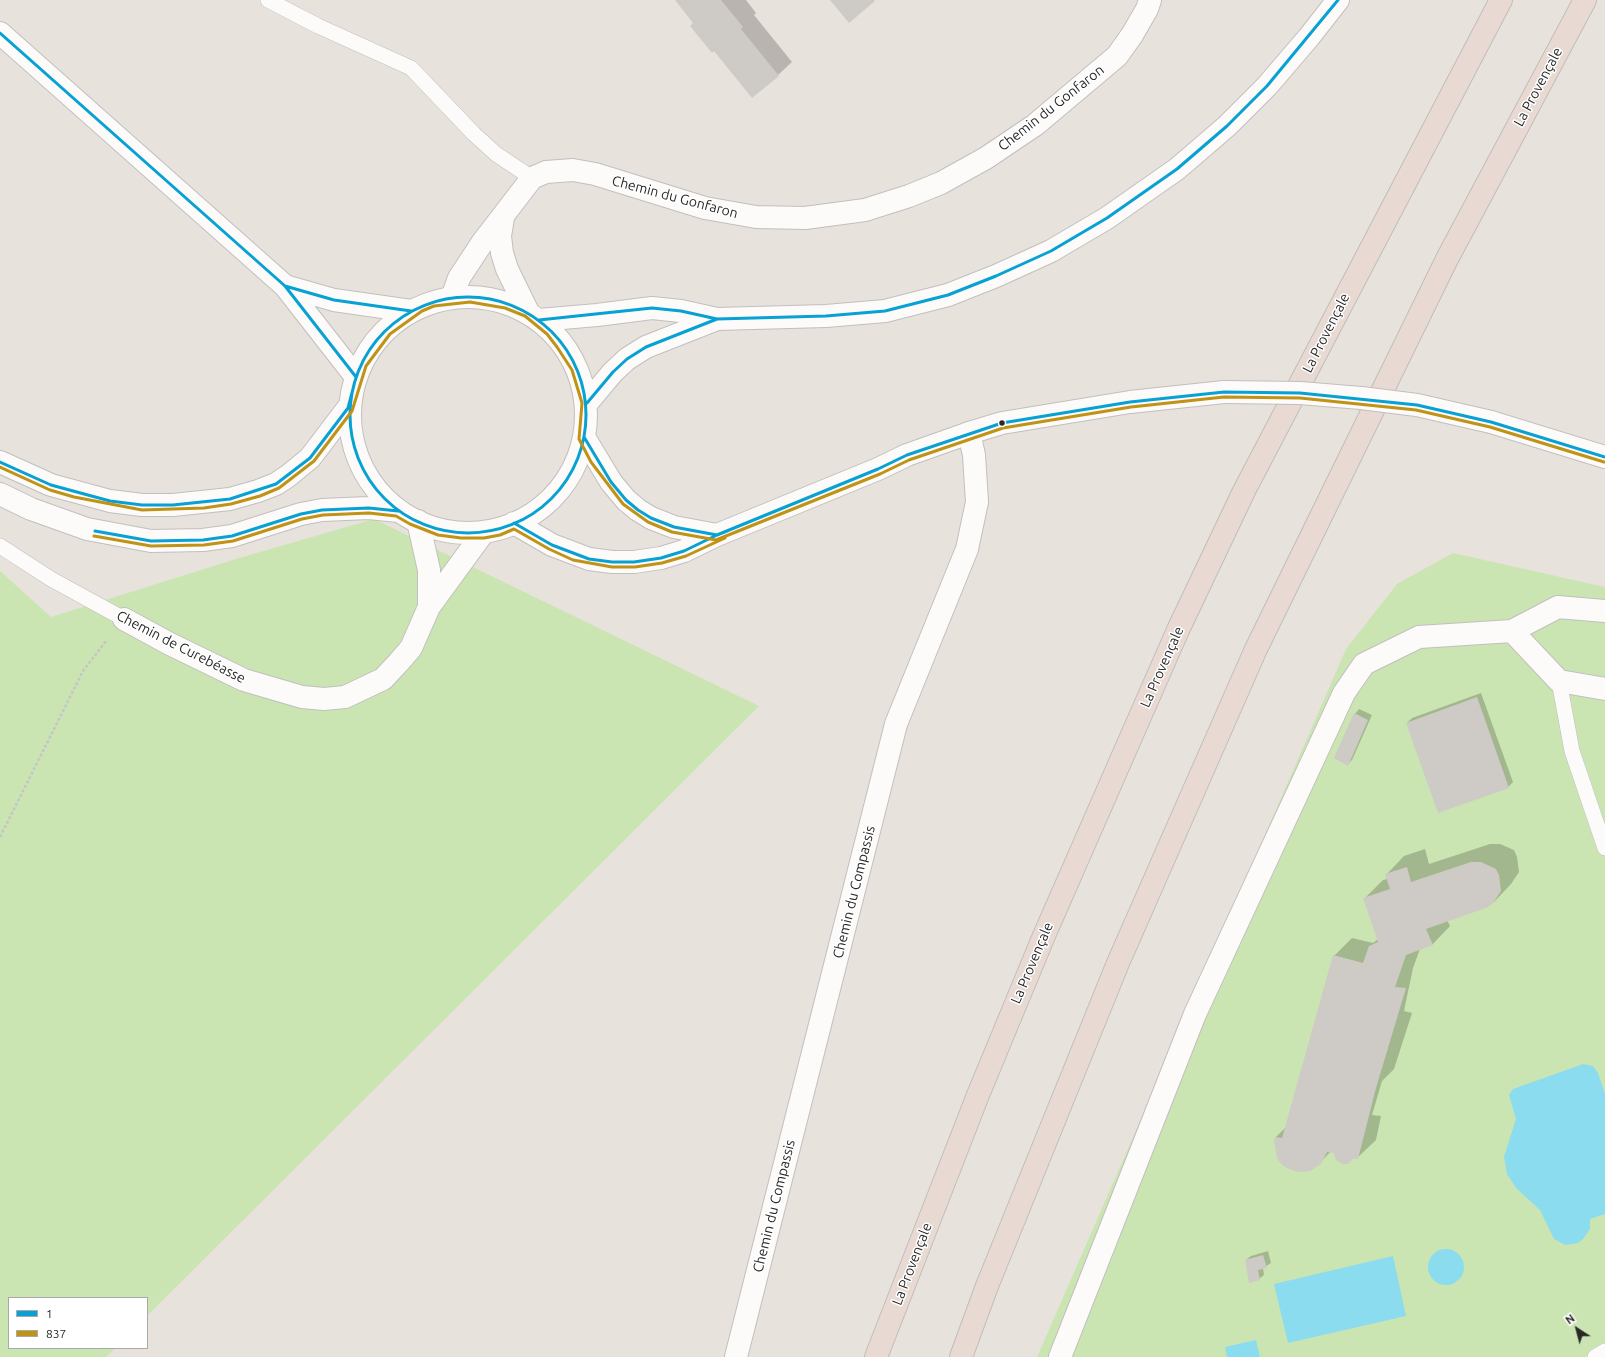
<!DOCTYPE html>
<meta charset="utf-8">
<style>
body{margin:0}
#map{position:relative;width:1605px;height:1357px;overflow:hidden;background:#e8e2dc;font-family:Ubuntu,sans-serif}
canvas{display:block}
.legend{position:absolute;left:8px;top:1297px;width:140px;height:52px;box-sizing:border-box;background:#fff;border:1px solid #a9a9a9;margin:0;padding:5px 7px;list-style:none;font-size:12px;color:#282828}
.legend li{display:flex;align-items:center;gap:8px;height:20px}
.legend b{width:20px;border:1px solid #a9a9a9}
.north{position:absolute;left:1557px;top:1309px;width:40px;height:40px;-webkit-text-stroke:3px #fff;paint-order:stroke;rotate:324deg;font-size:11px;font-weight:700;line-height:16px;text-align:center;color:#282828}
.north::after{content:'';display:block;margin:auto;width:14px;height:18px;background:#282828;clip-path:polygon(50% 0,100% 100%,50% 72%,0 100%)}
</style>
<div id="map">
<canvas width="1605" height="1357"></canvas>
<ul class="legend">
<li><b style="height:5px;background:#08a1d4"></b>1</li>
<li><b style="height:5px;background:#c09215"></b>837</li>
</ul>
<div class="north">N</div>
</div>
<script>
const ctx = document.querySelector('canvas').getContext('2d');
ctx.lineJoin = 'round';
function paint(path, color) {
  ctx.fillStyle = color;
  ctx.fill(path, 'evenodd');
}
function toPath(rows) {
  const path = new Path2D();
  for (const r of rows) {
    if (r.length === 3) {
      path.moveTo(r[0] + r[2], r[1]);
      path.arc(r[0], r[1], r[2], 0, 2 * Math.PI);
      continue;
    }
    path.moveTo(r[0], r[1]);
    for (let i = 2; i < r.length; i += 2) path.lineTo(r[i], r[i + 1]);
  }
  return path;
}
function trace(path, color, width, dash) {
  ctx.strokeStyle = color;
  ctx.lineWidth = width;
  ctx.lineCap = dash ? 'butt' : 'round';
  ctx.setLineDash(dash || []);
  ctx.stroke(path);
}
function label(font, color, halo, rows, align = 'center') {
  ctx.font = font + ' Ubuntu,sans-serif';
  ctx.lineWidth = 3;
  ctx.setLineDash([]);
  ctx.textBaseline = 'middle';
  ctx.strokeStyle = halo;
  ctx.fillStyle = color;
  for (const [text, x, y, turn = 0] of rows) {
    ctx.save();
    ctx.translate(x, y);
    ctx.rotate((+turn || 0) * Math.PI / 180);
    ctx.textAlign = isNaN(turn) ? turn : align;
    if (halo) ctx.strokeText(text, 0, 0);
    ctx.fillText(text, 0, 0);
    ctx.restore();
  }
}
const green = toPath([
 [374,519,759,706,147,1316,147,1298,9,1298,9,1348,115,1348,106,1357,0,1357,0,571,51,617,236,559],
 [1453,553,1605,587,1605,1357,1037,1357,1346,649,1397,584]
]);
const water = toPath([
 [1583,1064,1593,1066,1598,1073,1605,1094,1605,1214,1590,1219,1590,1229,1583,1239,1578,1243,1565,1245,1554,1239,1540,1210,1516,1188,1507,1174,1504,1157,1516,1119,1509,1095,1513,1089],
 [1446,1267,18],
 [1393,1256,1406,1316,1288,1343,1274,1284],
 [1256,1340,1260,1357,1227,1357,1225,1347]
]);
const shadow = toPath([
 [676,0,746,0,756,13,754,15,792,62,778,75,694,22],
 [1481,693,1513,782,1508,787,1407,723,1412,718],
 [1359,709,1372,715,1352,760,1348,764,1355,714],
 [1490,844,1500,844,1514,850,1517,857,1519,872,1511,884,1493,903,1447,920,1450,926,1432,945,1420,949,1413,968,1404,1011,1412,1013,1394,1069,1382,1081,1372,1115,1381,1116,1376,1140,1357,1158,1331,1151,1320,1163,1283,1164,1276,1153,1276,1137,1286,1127,1334,956,1352,938,1373,943,1378,939,1365,898,1383,880,1387,879,1386,875,1404,856,1425,849,1429,864],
 [1268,1251,1271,1263,1263,1268,1264,1275,1259,1279,1246,1260,1251,1256]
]);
const building = toPath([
 [675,0,721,0,743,27,741,29,779,76,752,98,714,51,712,53,690,26,693,23],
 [830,0,874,0,875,1,849,23],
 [1477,697,1509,788,1438,813,1406,723],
 [1354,713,1368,720,1348,766,1334,758],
 [1471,862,1481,862,1496,869,1499,875,1501,891,1493,903,1486,908,1426,929,1433,945,1406,955,1395,987,1406,988,1376,1088,1358,1159,1353,1159,1348,1164,1343,1164,1336,1160,1334,1153,1327,1152,1321,1164,1310,1171,1297,1172,1289,1169,1282,1165,1277,1158,1274,1141,1275,1137,1282,1138,1333,955,1363,963,1369,946,1378,942,1363,898,1390,889,1385,874,1407,867,1411,882],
 [1263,1255,1267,1268,1258,1270,1260,1280,1249,1283,1245,1260]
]);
const path = toPath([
 [0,837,83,671,106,641]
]);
const lane = toPath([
 [268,0,318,26,411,68,474,134,496,154,532,178],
 [0,546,51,579,124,619],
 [1559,681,1572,751,1605,848],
 [1595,1357,1605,1351]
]);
const street = toPath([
 [0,33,285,286,356,377],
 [503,218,500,236,502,253,507,269,528,312],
 [285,286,334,300,411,311],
 [452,298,459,278,482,243,532,178,546,172,573,170,595,174,705,208,756,217,805,218,865,210,909,196,941,183,986,158,1035,125,1117,56,1132,35,1147,9,1150,0],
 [418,521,429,570,429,607],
 [124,619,168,643,244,680,302,697,324,699,345,697,383,679,398,663,411,648,429,607,483,533],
 [1512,631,1559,681,1605,689],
 [736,1357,896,724,967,549,977,502,974,455,969,433],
 [1060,1357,1195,1014,1344,693,1364,664,1419,637,1512,631,1558,607,1605,611]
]);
const secondary = toPath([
 [468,415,118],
 [539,320,597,315,652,308,681,311,717,319,826,316,885,311,948,295,996,276,1051,251,1107,218,1177,169,1227,126,1267,86,1309,37,1338,0],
 [587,403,613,372,627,359,646,347,717,319],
 [1491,422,1605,457],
 [584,437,611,482,626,500,638,510,651,518,674,527,717,535],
 [0,462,51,485,110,501,142,505,173,505,230,499,258,491,276,484,288,476,310,458,348,408],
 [0,494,31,509,87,529,151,541,203,540,232,536,301,514,322,510,369,508,398,511],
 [514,523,552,545,589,559,612,562,634,562,661,558,684,551,717,535,878,469,907,455,969,433,1002,423,1130,402,1224,392]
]);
const highway = toPath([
 [876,1357,978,1095,1043,938,1178,630,1244,491,1501,0],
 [961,1357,987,1286,1118,963,1256,649,1447,259,1585,0]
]);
const secondaryBridge = toPath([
 [1224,392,1300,393,1361,398,1417,405,1491,422]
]);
const bus1 = toPath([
 [0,33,285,286,356,377],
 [285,286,334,300,411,311],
 [468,415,118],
 [539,320,652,308,681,311,717,319,826,316,885,311,948,295,996,276,1051,251,1107,218,1177,169,1227,126,1267,86,1338,0],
 [587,403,613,372,627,359,646,347,717,319],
 [584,437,611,482,626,500,638,510,651,518,674,527,717,535,727,531],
 [0,462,51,485,110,501,142,505,173,505,230,499,276,484,310,458,348,408,353,389],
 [514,523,552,545,589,559,612,562,634,562,661,558,684,551,717,535,878,469,907,455,1002,423,1130,402,1224,392,1300,393,1417,405,1491,422,1605,457],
 [95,531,151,541,203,540,232,536,301,514,322,510,369,508,398,511]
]);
const bus2 = toPath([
 [0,467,50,490,74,497,142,510,204,508,231,504,260,496,279,488,314,461,352,411,366,366,390,334,422,311,434,306,470,302,505,308,525,316,547,334,557,347,572,370,582,403,579,439,591,462,623,504,648,522,672,532,716,540,880,474,909,460,1003,428,1131,407,1224,397,1300,398,1416,410,1490,427,1604,462],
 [94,536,151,546,204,545,233,541,302,519,323,515,369,513,396,516,410,524,438,535,461,538,484,538,500,535,514,529,549,549,573,560,612,567,635,567,662,563,686,556,725,538]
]);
const markers = [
 [1002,423,3.5,"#282828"]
];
const streetNames = [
 ["La Provençale",1538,87,-62],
 ["Chemin du Gonfaron",1051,108,-38],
 ["Chemin du Gonfaron",675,197,15],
 ["La Provençale",1326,333,-63],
 ["Chemin de Curebéasse",181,647,27],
 ["La Provençale",1162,667,-66],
 ["Chemin du Compassis",854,892,-76],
 ["La Provençale",1032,963,-67],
 ["Chemin du Compassis",774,1206,-76],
 ["La Provençale",912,1264,-69]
];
paint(green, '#cbe5b2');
paint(water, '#8bdcee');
paint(shadow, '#0003');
paint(building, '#cecac6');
trace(lane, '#c1bfbf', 16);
trace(street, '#c1bfbf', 24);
trace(secondary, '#c1bfbf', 24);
trace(highway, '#c0bdbb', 24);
trace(path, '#c6c5c4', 2.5, [3, 2]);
trace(lane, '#fcfbfa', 15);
trace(street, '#fcfbfa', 22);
trace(secondary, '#fcfbfa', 22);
trace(highway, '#e8dad2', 22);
trace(secondaryBridge, '#c1bfbf', 24, []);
trace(secondaryBridge, '#fcfbfa', 22);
trace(bus1, '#08a1d4', 3);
trace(bus2, '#c09215', 3);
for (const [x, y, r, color] of markers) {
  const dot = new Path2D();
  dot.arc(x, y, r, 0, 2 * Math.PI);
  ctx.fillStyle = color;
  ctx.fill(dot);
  trace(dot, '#fff', 1.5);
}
label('14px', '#282828', '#fff', streetNames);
</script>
